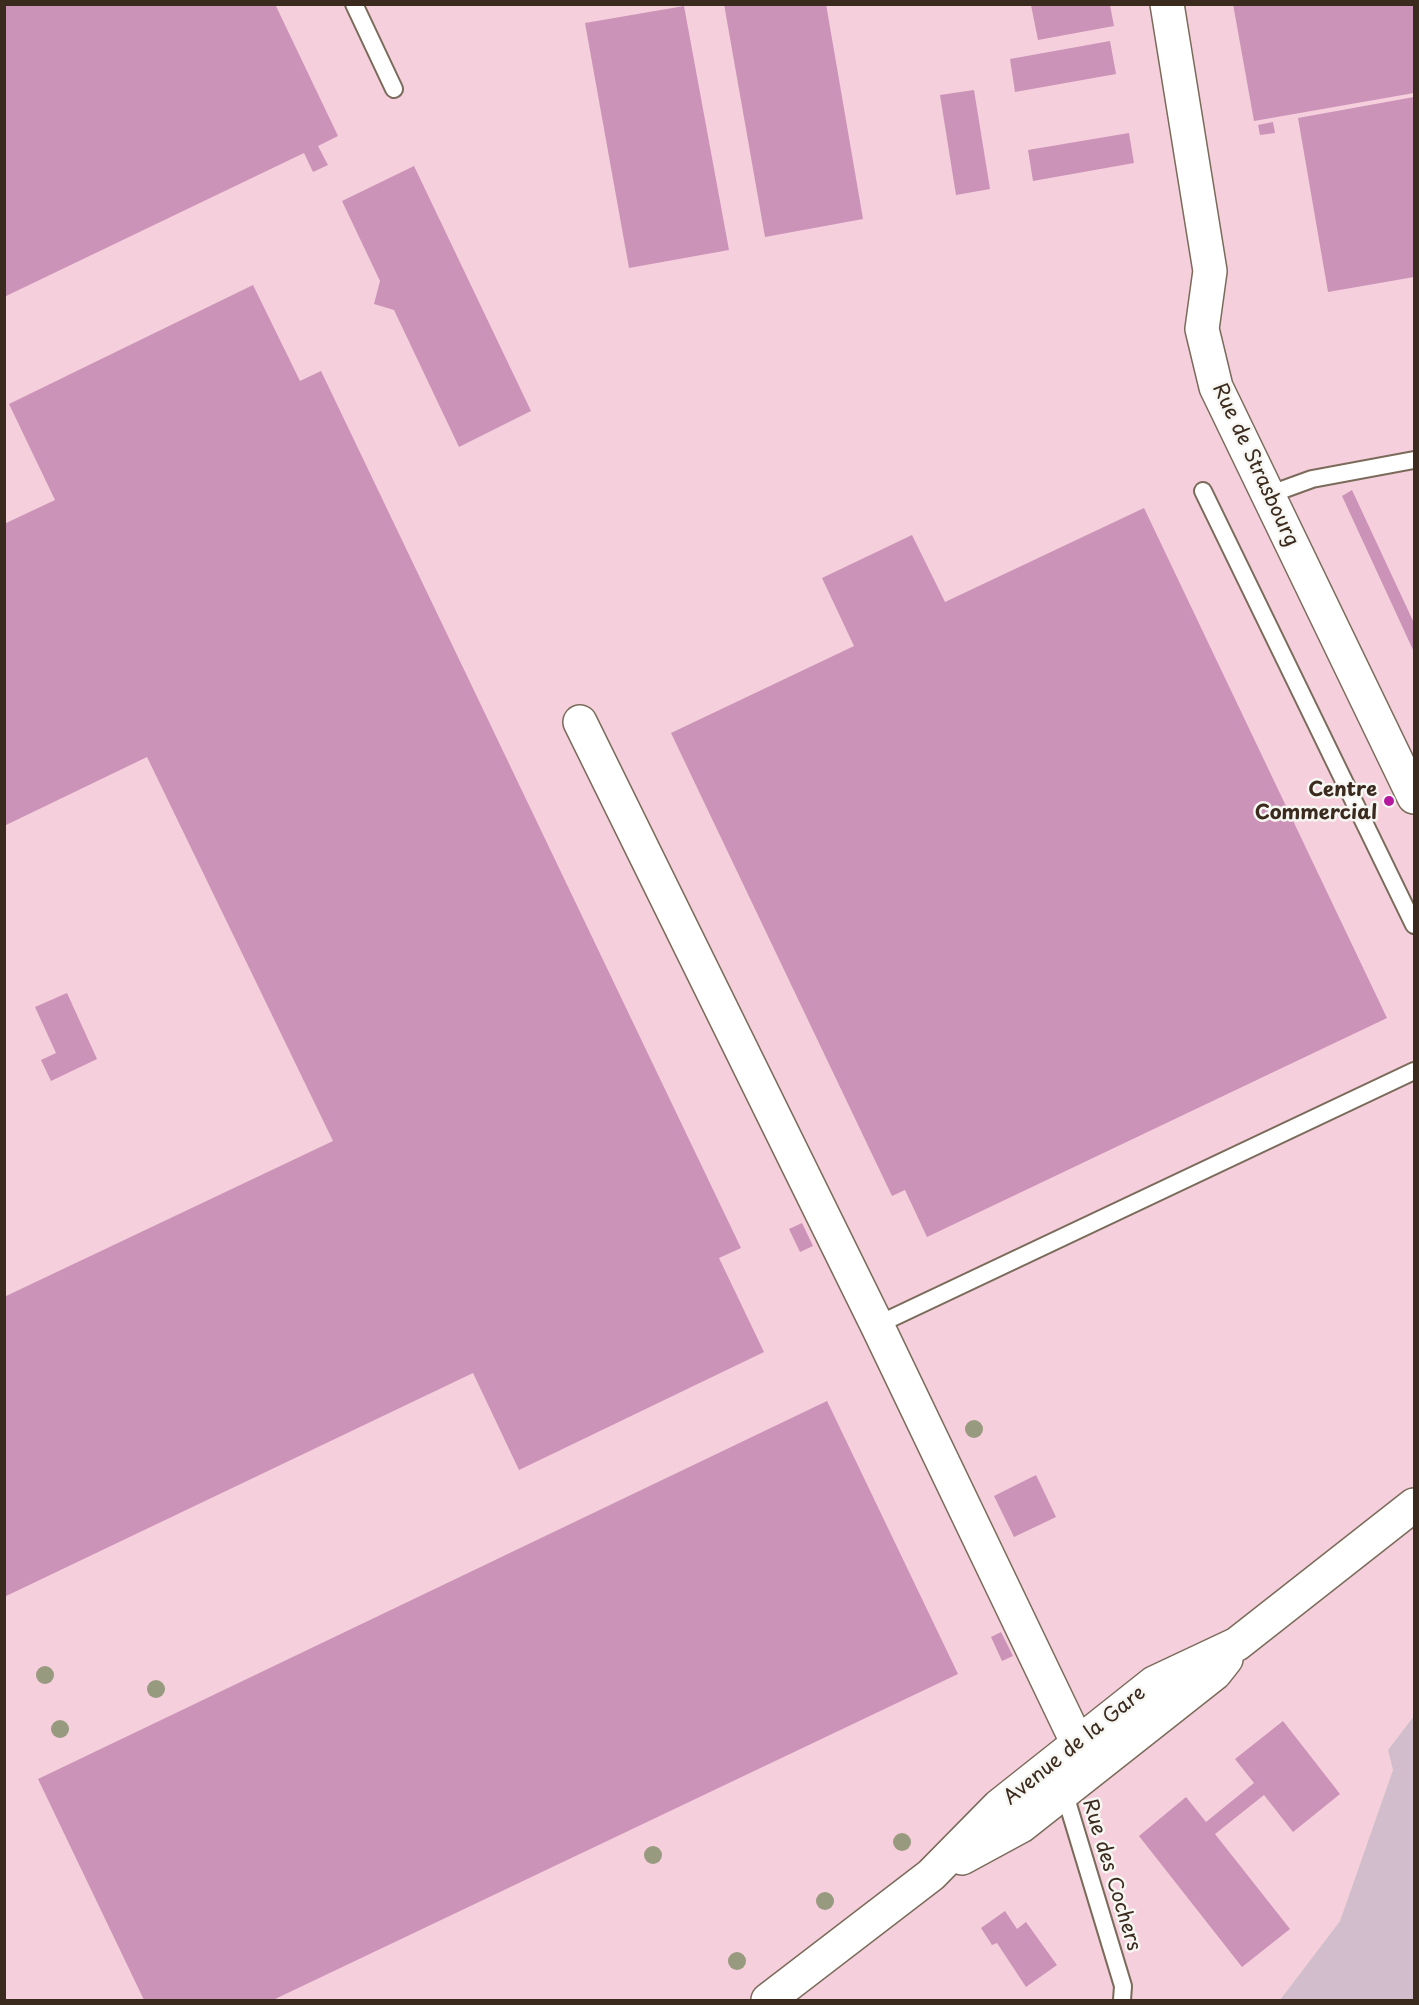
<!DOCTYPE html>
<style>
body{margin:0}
#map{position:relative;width:1419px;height:2005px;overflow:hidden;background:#f1e5cd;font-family:"Playpen Sans",sans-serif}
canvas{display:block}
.frame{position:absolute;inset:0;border:6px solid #3b2a1e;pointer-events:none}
</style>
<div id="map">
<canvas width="1419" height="2005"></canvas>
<div class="frame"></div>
</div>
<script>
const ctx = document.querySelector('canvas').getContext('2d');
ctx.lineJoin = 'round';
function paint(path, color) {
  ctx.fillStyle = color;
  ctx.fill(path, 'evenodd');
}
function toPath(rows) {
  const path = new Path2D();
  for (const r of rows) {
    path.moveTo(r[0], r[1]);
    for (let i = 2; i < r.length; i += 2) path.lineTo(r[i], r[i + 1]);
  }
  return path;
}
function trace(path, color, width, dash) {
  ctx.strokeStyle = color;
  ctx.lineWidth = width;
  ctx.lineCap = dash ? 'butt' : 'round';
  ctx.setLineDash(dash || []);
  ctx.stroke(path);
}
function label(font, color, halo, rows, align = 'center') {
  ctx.font = font + ' "Playpen Sans",sans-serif';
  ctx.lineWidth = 5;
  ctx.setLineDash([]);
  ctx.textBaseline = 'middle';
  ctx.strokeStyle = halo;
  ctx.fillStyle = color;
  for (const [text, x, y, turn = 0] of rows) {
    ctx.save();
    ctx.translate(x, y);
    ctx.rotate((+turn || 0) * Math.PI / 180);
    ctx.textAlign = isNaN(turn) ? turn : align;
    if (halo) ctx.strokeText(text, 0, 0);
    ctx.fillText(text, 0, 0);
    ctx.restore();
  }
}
const built = toPath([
 [5,5,1414,5,1414,1716,1388,1750,1393,1770,1340,1921,1280,2000,5,2000]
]);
const industrial = toPath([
 [1414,1716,1414,2000,1280,2000,1340,1921,1393,1770,1388,1750]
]);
const building = toPath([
 [4,4,275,4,338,136,318,146,328,165,313,172,304,153,4,297],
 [724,4,826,4,863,219,765,237],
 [1233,4,1414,4,1414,93,1254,121],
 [1031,5,1110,5,1114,26,1038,40],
 [684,6,729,250,629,268,585,23],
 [1110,41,1116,74,1015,92,1010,59],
 [974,90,990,189,956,195,940,95],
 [1414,97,1414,277,1328,292,1298,118],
 [1273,122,1275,133,1260,135,1258,125],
 [1129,133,1134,163,1033,181,1028,150],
 [414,166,531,411,459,447,394,310,374,304,380,281,342,201],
 [253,285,300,381,321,371,741,1248,719,1258,764,1352,519,1470,473,1373,4,1597,4,1297,333,1141,147,757,4,826,4,524,55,500,9,404],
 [1352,490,1414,623,1414,652,1342,496],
 [1144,508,1387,1018,927,1237,905,1190,892,1196,671,733,854,646,822,578,912,535,945,602],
 [67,993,97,1059,51,1081,41,1060,56,1053,35,1007],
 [802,1223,813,1246,800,1252,789,1229],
 [827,1401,958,1674,273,2000,144,2000,38,1779],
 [1036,1475,1056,1517,1014,1537,994,1496],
 [1001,1632,1013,1656,1002,1661,991,1637],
 [1283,1721,1340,1794,1293,1832,1264,1795,1215,1834,1290,1929,1242,1967,1139,1836,1186,1797,1206,1822,1254,1783,1235,1759],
 [1005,1911,1017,1929,1026,1922,1057,1965,1026,1987,997,1943,992,1945,981,1928]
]);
const service = toPath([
 [354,4,394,89],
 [1203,491,1414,925],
 [1268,495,1312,479,1414,460],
 [877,1325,1414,1071],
 [1063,1788,1123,1986,1122,2000]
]);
const minor = toPath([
 [1167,4,1210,271,1202,329,1216,387,1414,797],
 [580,722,877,1325,1078,1744,1094,1767]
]);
const tertiary = toPath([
 [962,1858,1021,1826,1215,1673,1226,1659],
 [768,2000,931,1875,999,1806,1154,1683,1237,1644,1414,1505]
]);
const trees = [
 [974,1429],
 [45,1675],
 [156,1689],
 [60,1729],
 [902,1842],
 [653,1855],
 [825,1901],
 [737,1961]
];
const markers = [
 [1389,801,6,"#b5179e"]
];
const streetNames = [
 ["Rue de Strasbourg",1255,465,65],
 ["Avenue de la Gare",1075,1746,-39],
 ["Rue des Cochers",1111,1875,73]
];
const poiNames = [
 ["Centre",1377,790],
 ["Commercial",1377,813]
];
paint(built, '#f5cfdc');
paint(industrial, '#d1bdcc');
paint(building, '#cc93b8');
trace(service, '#7b6b5b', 20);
trace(minor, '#7b6b5b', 36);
trace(tertiary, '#7b6b5b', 36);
trace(service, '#fff', 16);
trace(minor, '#fff', 33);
trace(tertiary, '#fff', 33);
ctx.fillStyle = '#989a7f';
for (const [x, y] of trees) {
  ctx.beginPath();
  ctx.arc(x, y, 9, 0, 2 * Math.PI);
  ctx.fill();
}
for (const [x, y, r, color] of markers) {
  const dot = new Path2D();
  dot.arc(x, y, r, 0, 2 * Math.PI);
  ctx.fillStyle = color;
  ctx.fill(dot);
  trace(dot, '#f6f6f2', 2);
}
label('20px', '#3b2a1e', '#f6f6f2', streetNames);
label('bold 20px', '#3b2a1e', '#f6f6f2', poiNames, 'right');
</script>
